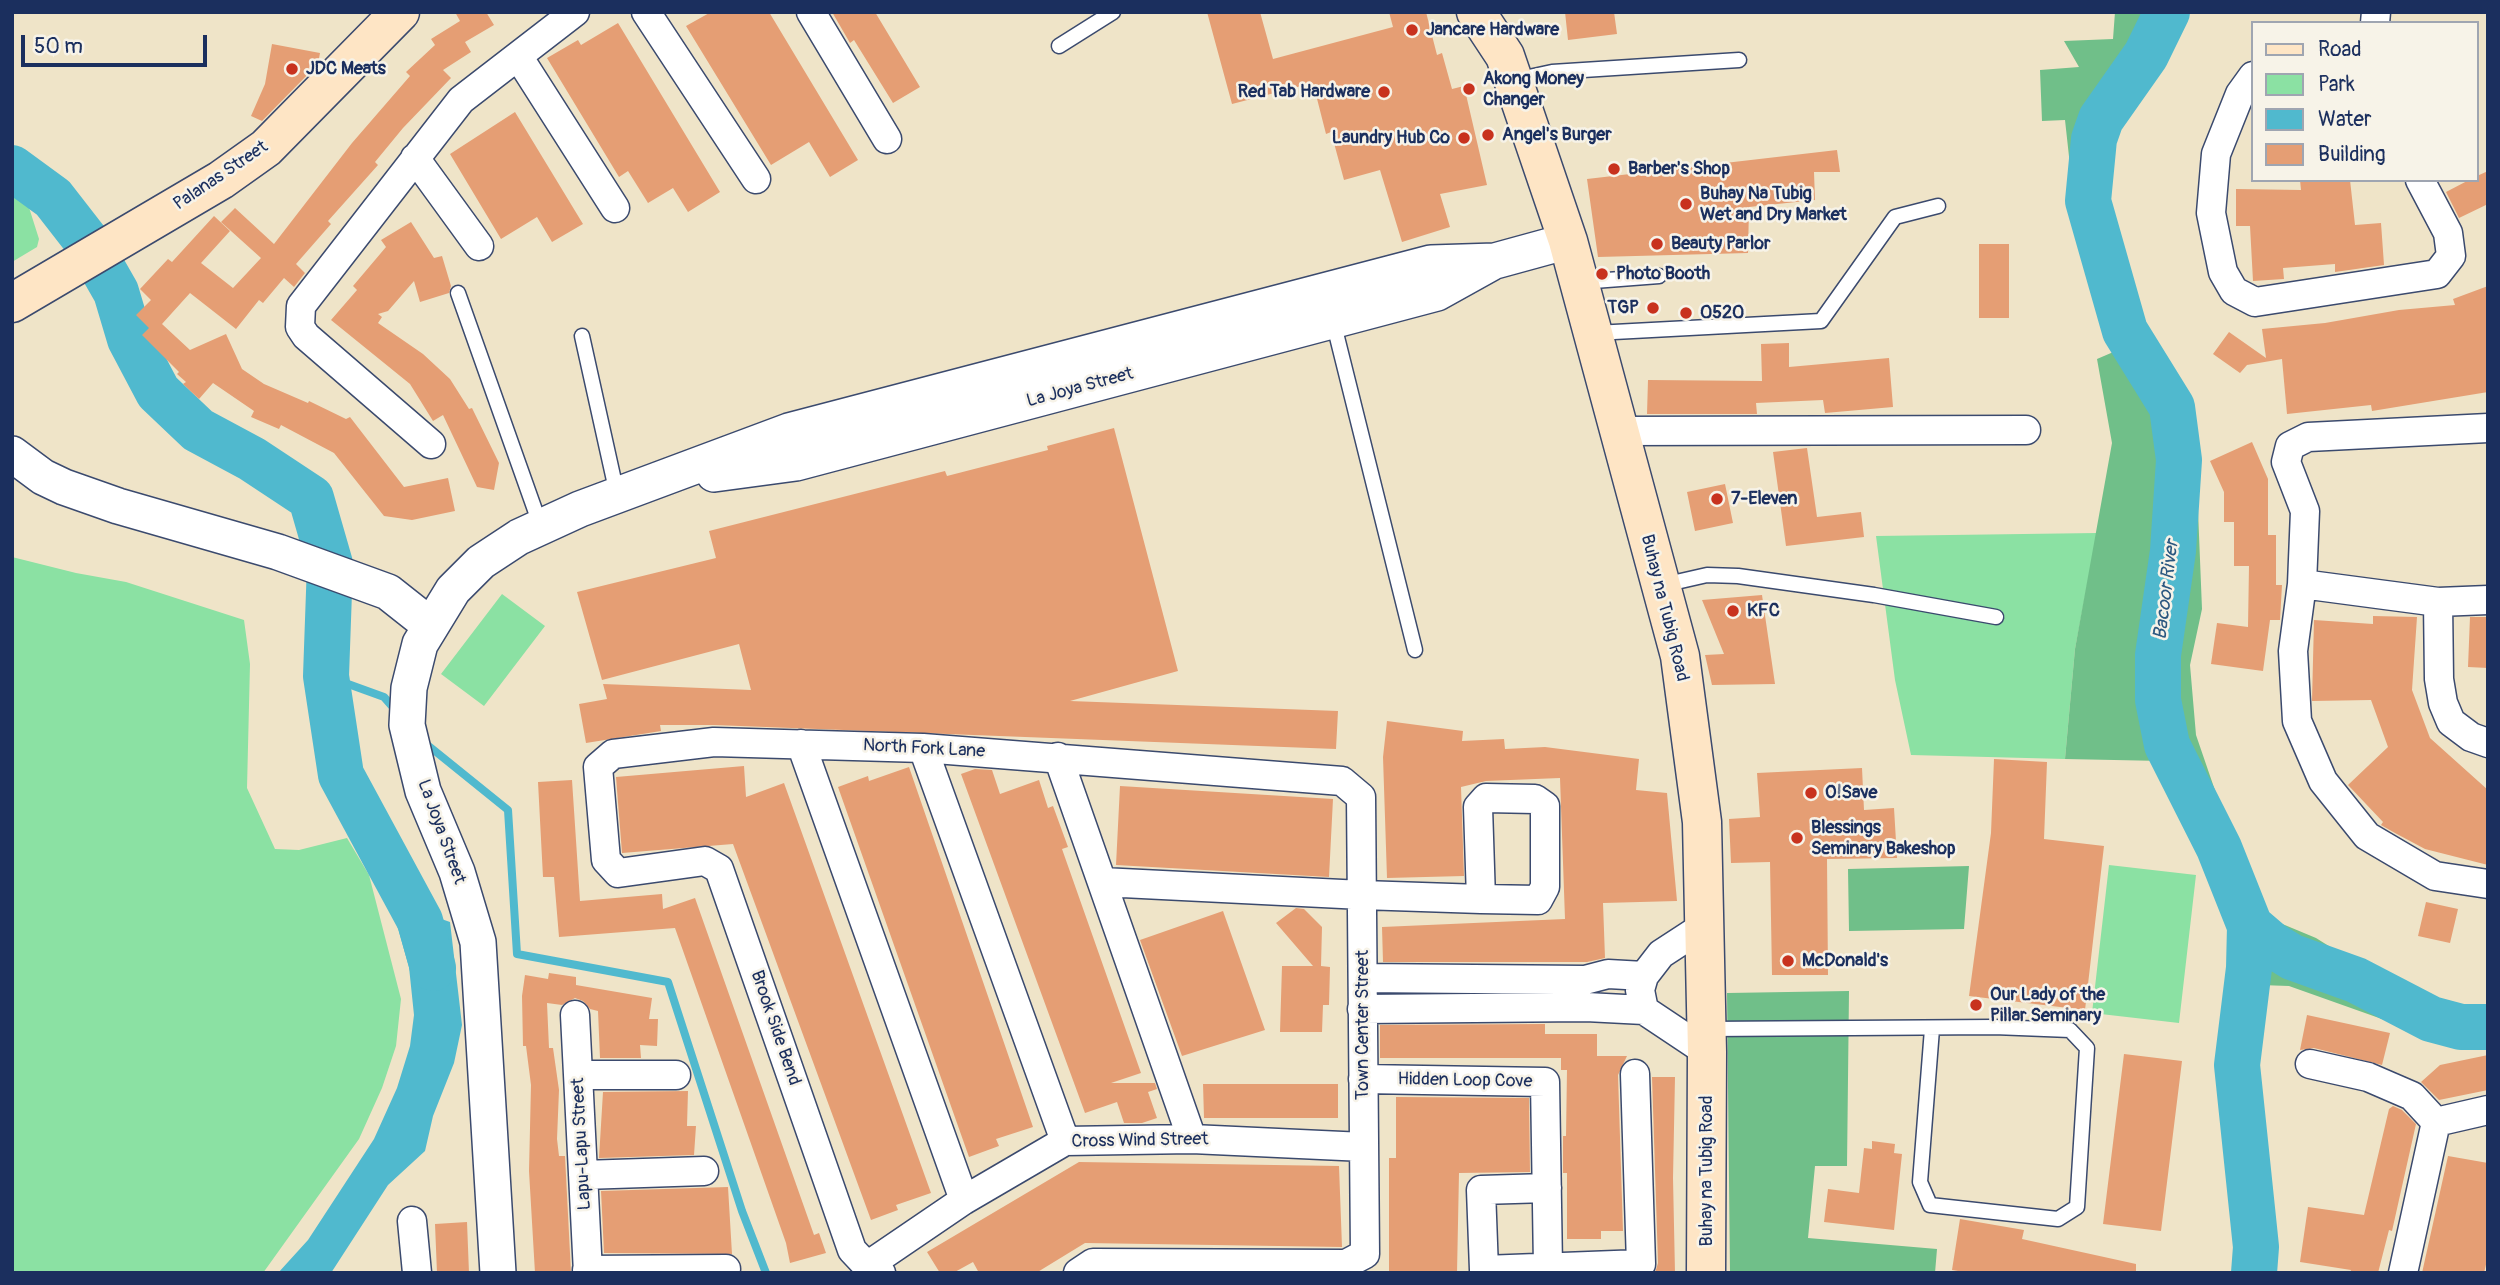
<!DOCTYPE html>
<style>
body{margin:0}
#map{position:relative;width:2500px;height:1285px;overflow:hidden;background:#efe4c8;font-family:Pangolin,sans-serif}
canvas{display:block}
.frame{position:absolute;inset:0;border:14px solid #1b2f5e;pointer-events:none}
.legend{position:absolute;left:2251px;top:21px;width:228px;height:161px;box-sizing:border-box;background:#f7f3e8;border:2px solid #9fa5b1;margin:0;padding:9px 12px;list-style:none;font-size:21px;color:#1b2f5e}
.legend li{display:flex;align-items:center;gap:14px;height:35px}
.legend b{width:35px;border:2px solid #9fa5b1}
.scale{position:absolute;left:21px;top:35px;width:186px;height:32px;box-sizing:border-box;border:4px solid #1b2f5e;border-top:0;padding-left:9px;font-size:21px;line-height:24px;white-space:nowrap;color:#1b2f5e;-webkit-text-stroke:5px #f7f3e8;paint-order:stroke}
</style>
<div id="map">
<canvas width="2500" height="1285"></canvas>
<div class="frame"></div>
<ul class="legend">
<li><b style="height:9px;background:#fee5c5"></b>Road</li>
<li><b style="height:19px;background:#8be1a3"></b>Park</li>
<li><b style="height:19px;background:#50b9ce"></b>Water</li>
<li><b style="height:19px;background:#e59e74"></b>Building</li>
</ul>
<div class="scale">50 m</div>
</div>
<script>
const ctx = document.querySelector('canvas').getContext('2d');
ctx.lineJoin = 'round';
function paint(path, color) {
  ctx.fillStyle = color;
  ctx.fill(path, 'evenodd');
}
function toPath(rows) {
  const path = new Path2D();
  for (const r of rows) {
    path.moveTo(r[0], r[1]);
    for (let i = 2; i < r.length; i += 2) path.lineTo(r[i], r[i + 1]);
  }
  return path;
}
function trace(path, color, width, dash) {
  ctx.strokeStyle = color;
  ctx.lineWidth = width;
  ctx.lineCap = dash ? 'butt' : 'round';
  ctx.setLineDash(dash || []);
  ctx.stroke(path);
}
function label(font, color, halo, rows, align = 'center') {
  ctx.font = font + ' Pangolin,sans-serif';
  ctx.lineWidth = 5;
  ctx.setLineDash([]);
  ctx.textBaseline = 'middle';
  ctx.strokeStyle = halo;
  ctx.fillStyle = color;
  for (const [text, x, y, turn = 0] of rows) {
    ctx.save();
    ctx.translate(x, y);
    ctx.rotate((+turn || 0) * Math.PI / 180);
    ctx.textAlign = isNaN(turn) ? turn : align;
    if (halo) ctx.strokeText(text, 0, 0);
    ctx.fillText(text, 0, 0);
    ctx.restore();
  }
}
const green = toPath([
 [12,186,26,198,39,239,37,247,12,262],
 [2097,533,2075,649,2065,759,1911,755,1895,680,1876,536],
 [12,557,76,573,126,582,244,620,250,664,247,788,275,849,299,850,347,838,369,875,401,999,396,1046,382,1088,359,1139,263,1273,12,1273],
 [502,594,545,626,484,706,441,674],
 [2109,865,2196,875,2179,1023,2092,1013]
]);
const forest = toPath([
 [2115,12,2181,12,2161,53,2110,134,2099,202,2143,333,2187,404,2196,461,2202,609,2190,665,2196,735,2220,805,2268,918,2316,938,2391,985,2439,1008,2488,1012,2488,1041,2451,1039,2410,1029,2289,986,2260,985,2252,1050,2265,1188,2266,1273,2244,1273,2248,1247,2224,1113,2226,989,2232,932,2226,902,2196,845,2163,761,2065,759,2075,649,2112,443,2097,359,2125,347,2097,280,2081,231,2074,202,2065,120,2042,121,2040,70,2079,67,2064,41,2113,39],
 [1969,866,1964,929,1849,931,1848,869],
 [1849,991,1847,1166,1815,1166,1808,1238,1937,1249,1935,1273,1730,1273,1727,993]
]);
const water = toPath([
 [390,901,450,922,462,1025,454,1063,433,1116,425,1151,388,1185,331,1273,278,1273,308,1240,374,1139,397,1088,410,1046,414,1015,409,967]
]);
const stream = toPath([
 [326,676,384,697,398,713],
 [425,743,508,810,517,954,668,982,742,1211,766,1273]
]);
const river = toPath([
 [2167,12,2146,55,2101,119,2094,139,2088,201,2125,331,2172,407,2179,460,2173,551,2158,655,2158,700,2167,745,2219,848,2250,926,2271,944,2292,957,2356,980,2431,1019,2461,1027,2488,1027],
 [12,168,53,198,88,243,116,292,130,339,158,392,198,430,252,459,311,498,330,564,326,676,341,775,420,921,433,968],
 [2250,926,2249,968,2237,1065,2256,1247,2254,1273]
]);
const building = toPath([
 [455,12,486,12,494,25,465,42,471,52,443,70,451,78,403,128,375,162,378,165,328,221,331,224,296,264,305,273,294,287,284,278,263,303,259,300,236,329,190,293,162,324,190,350,226,334,242,369,264,384,308,403,309,401,346,419,350,417,404,487,448,478,455,511,412,520,384,516,334,453,281,425,279,429,251,417,254,411,213,383,199,399,183,384,186,382,177,374,179,372,142,335,149,328,136,315,151,300,140,289,168,259,172,262,214,216,230,231,201,263,233,288,261,258,221,222,235,208,274,244,352,143,410,76,406,72,435,45,431,39,460,21],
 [711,12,769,12,858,160,830,177,809,142,771,165,686,26],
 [832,12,875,12,920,87,893,103,854,40,850,43],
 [1207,12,1260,12,1273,59,1393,27,1389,12,1426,12,1437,55,1442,53,1452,89,1464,86,1487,185,1440,194,1450,227,1402,242,1380,170,1344,180,1331,132,1326,134,1313,83,1232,104],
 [1565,12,1614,12,1617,34,1568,40],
 [618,23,720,192,688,212,673,188,648,203,628,171,619,177,547,58,578,40,581,45],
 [272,44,320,53,318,64,262,121,251,116,265,84],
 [515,112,583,224,552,242,537,217,501,239,450,154],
 [1837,150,1840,172,1814,172,1815,200,1749,207,1748,253,1598,257,1587,179],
 [2488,171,2488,204,2459,218,2446,192,2469,180,2477,180,2477,176],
 [2300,180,2350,180,2355,225,2381,223,2384,265,2335,272,2335,264,2283,268,2284,279,2253,281,2250,226,2236,226,2236,189,2301,190],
 [411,222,434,258,442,256,451,286,449,293,420,302,414,281,388,311,378,314,382,317,378,323,423,354,450,379,469,409,472,408,499,463,494,490,477,487,443,415,433,421,410,384,331,320,357,290,353,286,386,247,381,240],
 [1979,244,2009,244,2009,318,1979,318],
 [2488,286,2488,392,2372,411,2371,405,2287,414,2282,359,2247,365,2240,373,2213,354,2229,332,2266,358,2262,329,2325,323,2399,310,2455,305,2453,299],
 [1789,343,1789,367,1889,358,1893,407,1825,413,1823,400,1756,403,1757,414,1647,414,1648,380,1762,381,1761,344],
 [1114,428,1178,671,1070,701,1338,711,1336,749,714,725,660,725,661,731,586,743,579,704,607,699,603,684,751,690,739,644,602,680,577,592,716,558,709,531,945,471,947,476,1048,450,1047,446],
 [2252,442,2268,479,2268,535,2276,535,2276,585,2282,585,2280,620,2270,620,2263,671,2211,664,2217,623,2248,627,2249,566,2234,566,2234,522,2224,522,2224,492,2210,461],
 [1807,448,1817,517,1861,512,1864,537,1786,546,1773,452],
 [1725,484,1733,523,1695,531,1687,492],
 [1762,595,1775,684,1712,685,1705,655,1724,654,1702,600],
 [2373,616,2417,617,2412,690,2430,738,2488,790,2488,865,2425,849,2395,833,2381,825,2383,822,2348,785,2388,747,2371,700,2312,701,2314,620,2373,624],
 [2470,617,2488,617,2488,668,2468,667],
 [1387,721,1463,731,1462,741,1504,739,1505,749,1545,747,1639,759,1636,790,1667,793,1677,901,1603,903,1605,958,1587,962,1383,962,1382,927,1565,919,1560,778,1486,781,1461,787,1464,876,1387,878,1383,757],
 [1994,759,2047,762,2044,839,2104,846,2085,1010,1969,996,1991,833],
 [744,766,746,797,784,783,931,1193,896,1205,898,1210,871,1220,733,844,622,853,616,777],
 [909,767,1033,1127,996,1139,999,1146,969,1157,838,787,868,776,869,781],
 [1862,768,1864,810,1894,808,1897,858,1827,859,1828,975,1772,975,1770,862,1731,863,1729,819,1760,817,1757,773],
 [975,769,992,770,1000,794,1039,780,1048,808,1053,806,1068,847,1062,849,1141,1073,1111,1083,1155,1083,1157,1089,1148,1092,1157,1118,1142,1123,1124,1123,1117,1102,1085,1113,961,774],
 [572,780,580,901,662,894,663,909,695,898,814,1235,819,1233,826,1253,790,1263,786,1243,675,928,559,937,554,877,543,877,538,782],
 [1120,786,1333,799,1329,877,1116,865],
 [2426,902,2458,909,2450,943,2418,936],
 [1296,908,1304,909,1322,927,1321,966,1330,967,1329,1005,1323,1005,1322,1032,1280,1032,1282,966,1313,966,1276,923],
 [1223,911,1265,1030,1182,1056,1140,940],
 [549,973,576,977,576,985,652,998,649,1019,658,1019,657,1046,640,1045,641,1058,600,1058,598,1011,590,1009,583,1001,575,998,562,1005,547,1003,549,1048,553,1048,559,1090,557,1139,559,1156,565,1156,571,1273,535,1273,529,1171,531,1085,526,1046,523,1046,522,996,525,975,548,979],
 [2307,1015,2390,1033,2382,1065,2314,1048,2300,1050],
 [1545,1024,1545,1034,1597,1034,1597,1056,1627,1056,1618,1075,1623,1231,1601,1231,1601,1239,1567,1239,1567,1173,1563,1173,1563,1136,1566,1136,1567,1070,1561,1070,1561,1058,1380,1058,1380,1025],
 [2124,1054,2182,1061,2161,1231,2103,1224],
 [2488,1055,2488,1090,2439,1100,2421,1082,2440,1065],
 [1652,1077,1675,1077,1673,1178,1675,1273,1655,1273,1658,1263],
 [1203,1084,1338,1084,1338,1118,1204,1118],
 [688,1091,687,1126,696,1126,694,1155,599,1158,603,1092],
 [1396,1097,1529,1098,1530,1172,1459,1173,1457,1273,1389,1273,1389,1158,1396,1158],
 [2393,1106,2402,1110,2416,1124,2392,1231,2389,1230,2378,1273,2350,1273,2351,1270,2300,1262,2308,1207,2364,1215,2389,1109],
 [1872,1141,1895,1144,1894,1153,1902,1154,1894,1230,1824,1222,1828,1189,1859,1193,1864,1148,1872,1149],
 [2448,1156,2488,1163,2488,1256,2484,1273,2422,1273],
 [1079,1162,1339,1166,1342,1247,1085,1243,1036,1273,979,1273,973,1262,953,1273,940,1273,927,1252],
 [728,1187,732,1254,604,1253,601,1191],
 [1960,1219,2024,1230,2022,1239,2136,1264,2136,1273,1970,1273,1952,1270],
 [467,1222,469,1273,437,1273,435,1224]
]);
const service = toPath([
 [1059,46,1113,12],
 [1515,80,1552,72,1739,60],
 [1581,282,1659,276],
 [458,293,541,527],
 [1333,321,1415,650],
 [1595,333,1821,321,1895,217,1938,206],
 [582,336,617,494],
 [1663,585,1707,575,1738,576,1874,595,1996,617],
 [1708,1029,1994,1027,2070,1030,2087,1048,2077,1207,2058,1219,1930,1205,1920,1182,1932,1029]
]);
const minor = toPath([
 [646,12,756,179],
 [811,12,887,139],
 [2375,23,2376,12],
 [518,56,615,208],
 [2253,76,2240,94,2216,154,2211,213,2223,272,2234,291,2255,302,2437,274,2451,256,2448,233,2420,180],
 [415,158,479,246],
 [2488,428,2308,437,2290,446,2286,462,2305,511,2302,584,2438,602,2488,600],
 [1619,431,2026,430],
 [431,444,306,336,300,327,301,306,461,100,575,12],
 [2302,584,2293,651,2297,721,2323,781,2367,836,2435,876,2488,884],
 [2438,602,2439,679,2443,703,2451,722,2471,737,2488,743],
 [801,744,964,1200],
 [923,748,1065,1141],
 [1058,757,1192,1139],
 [1102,882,1362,895,1481,899,1538,900,1545,887,1545,806,1535,799,1486,798,1478,807,1481,899],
 [1704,926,1661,954,1644,976,1640,990,1644,1010,1707,1052],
 [1363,978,1585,980,1608,974,1644,976],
 [1362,1009,1586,1007,1644,1010],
 [575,1015,588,1273],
 [2310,1064,2368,1077,2412,1096,2436,1122,2488,1110],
 [579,1075,676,1075],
 [1363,1079,1545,1082,1548,1267],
 [583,1175,704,1171],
 [1547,1188,1481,1190,1484,1270,1641,1264,1635,1074],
 [412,1221,417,1273],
 [867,1266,964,1200,1065,1141,1192,1139,1364,1147],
 [587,1270,726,1269],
 [881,1273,867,1266,852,1250,719,869,705,861,618,873,606,860,598,767,613,754,714,742,923,748,1342,781,1361,797,1365,1254,1346,1264,1093,1263,1078,1273],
 [2403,1273,2436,1122]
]);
const tertiary = toPath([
 [12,454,43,477,64,487,118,506,278,552,388,592,431,626],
 [714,474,796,463,1437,293,1491,263],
 [498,1273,478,942,457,872,423,791,407,725,409,688,420,644,453,590,481,562,519,537,580,509,789,431,1431,263,1495,261,1568,241]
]);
const secondary = toPath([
 [1476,12,1505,56,1568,241,1680,656,1702,822,1707,1052,1706,1273],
 [12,303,221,180,266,148,400,12]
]);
const markers = [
 [1412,30,7,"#c8321e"],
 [292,69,7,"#c8321e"],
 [1469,89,7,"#c8321e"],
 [1384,92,7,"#c8321e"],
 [1488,135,7,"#c8321e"],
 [1464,138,7,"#c8321e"],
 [1614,169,7,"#c8321e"],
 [1686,204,7,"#c8321e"],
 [1657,244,7,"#c8321e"],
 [1602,274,7,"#c8321e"],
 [1653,308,7,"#c8321e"],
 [1686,313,7,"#c8321e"],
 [1717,499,7,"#c8321e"],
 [1733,611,7,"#c8321e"],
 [1811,793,7,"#c8321e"],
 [1797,838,7,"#c8321e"],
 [1788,961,7,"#c8321e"],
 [1976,1005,7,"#c8321e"]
];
const poiNames = [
 ["Jancare Hardware",1426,30],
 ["JDC Meats",306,69],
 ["Akong Money",1483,79],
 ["Changer",1483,100],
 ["Red Tab Hardware",1370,92,"right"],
 ["Angel's Burger",1502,135],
 ["Laundry Hub Co",1450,138,"right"],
 ["Barber's Shop",1628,169],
 ["Buhay Na Tubig",1700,194],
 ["Wet and Dry Market",1700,215],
 ["Beauty Parlor",1671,244],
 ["Photo Booth",1616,274],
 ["TGP",1639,308,"right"],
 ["0520",1700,313],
 ["7-Eleven",1731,499],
 ["KFC",1747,611],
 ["O!Save",1825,793],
 ["Blessings",1811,828],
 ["Seminary Bakeshop",1811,849],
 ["McDonald's",1802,961],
 ["Our Lady of the",1990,995],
 ["Pillar Seminary",1990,1016]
];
const streetNames = [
 ["Palanas Street",221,176,-34],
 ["La Joya Street",1080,388,-15],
 ["Buhay na Tubig Road",1664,608,76],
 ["North Fork Lane",924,749,3],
 ["La Joya Street",441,832,70],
 ["Town Center Street",1363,1025,-90],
 ["Brook Side Bend",775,1028,71],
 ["Hidden Loop Cove",1465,1081,1],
 ["Cross Wind Street",1140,1141,-1],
 ["Lapu-Lapu Street",582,1144,-93],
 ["Buhay na Tubig Road",1707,1171,-90]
];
const waterNames = [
 ["Bacoor River",2167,590,-83]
];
paint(green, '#8be1a3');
paint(forest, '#70bf89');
paint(water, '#50b9ce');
trace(stream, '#50b9ce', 8);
trace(river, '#50b9ce', 46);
paint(building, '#e59e74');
trace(service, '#3b4a6e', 17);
trace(minor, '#3b4a6e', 31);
trace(tertiary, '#3b4a6e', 38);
trace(secondary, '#3b4a6e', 41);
trace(service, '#fff', 14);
trace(minor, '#fff', 28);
trace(tertiary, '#fff', 35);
trace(secondary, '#fee5c5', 38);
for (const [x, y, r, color] of markers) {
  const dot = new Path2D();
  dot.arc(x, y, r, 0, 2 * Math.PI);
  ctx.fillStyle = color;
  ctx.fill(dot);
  trace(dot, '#f7f3e8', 2.5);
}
label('bold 18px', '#1b2f5e', '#f7f3e8', poiNames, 'left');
label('18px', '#1b2f5e', '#f7f3e8', streetNames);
label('italic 19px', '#2b5880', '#f7f3e8', waterNames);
</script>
